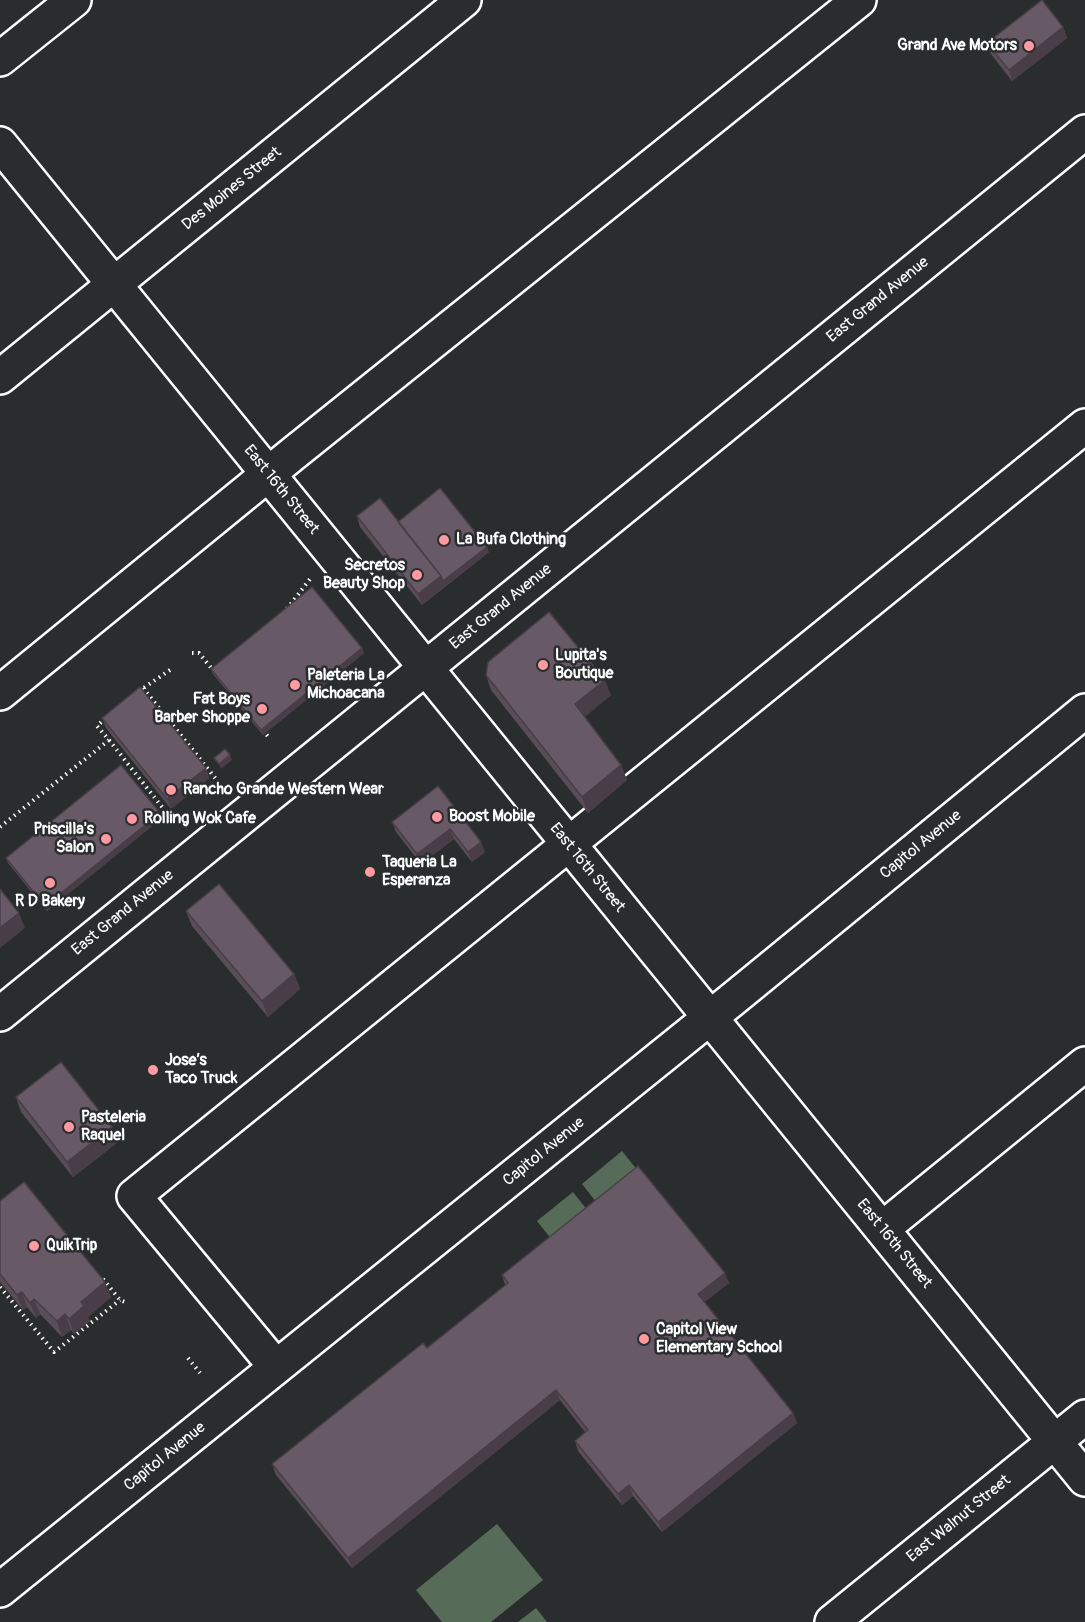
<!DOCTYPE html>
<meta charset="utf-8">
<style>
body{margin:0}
canvas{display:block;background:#2a2d2e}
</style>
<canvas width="1085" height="1622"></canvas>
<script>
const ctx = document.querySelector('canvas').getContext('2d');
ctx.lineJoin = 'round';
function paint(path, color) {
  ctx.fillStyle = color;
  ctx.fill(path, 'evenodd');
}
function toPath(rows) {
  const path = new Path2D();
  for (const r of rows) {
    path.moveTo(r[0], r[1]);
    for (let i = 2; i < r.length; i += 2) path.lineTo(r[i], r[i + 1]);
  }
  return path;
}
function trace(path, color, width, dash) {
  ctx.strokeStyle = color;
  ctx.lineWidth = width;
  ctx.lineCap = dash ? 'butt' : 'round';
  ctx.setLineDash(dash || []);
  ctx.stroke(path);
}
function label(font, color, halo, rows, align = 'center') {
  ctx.font = font + ' Pangolin,sans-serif';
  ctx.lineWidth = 5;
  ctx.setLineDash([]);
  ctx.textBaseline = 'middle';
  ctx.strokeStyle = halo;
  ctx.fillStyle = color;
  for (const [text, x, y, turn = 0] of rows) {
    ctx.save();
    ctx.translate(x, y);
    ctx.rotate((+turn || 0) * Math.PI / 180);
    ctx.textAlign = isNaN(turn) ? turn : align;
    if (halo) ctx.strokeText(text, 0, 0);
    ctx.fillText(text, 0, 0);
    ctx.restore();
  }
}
const green = toPath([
 [622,1151,642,1176,601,1208,582,1184],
 [573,1192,592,1216,556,1245,537,1221],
 [497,1524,543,1580,491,1622,442,1622,416,1590],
 [536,1608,547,1622,518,1622]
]);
const path = toPath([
 [287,609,310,579],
 [192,653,199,653,212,669],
 [143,688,216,779],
 [139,691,173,668],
 [263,730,270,739],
 [109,740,170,817],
 [0,827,109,740,97,726,105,719],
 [103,1279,120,1300,125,1302],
 [0,1287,54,1352,120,1300],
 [188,1358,200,1373]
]);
const minor = toPath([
 [0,59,74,0],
 [0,144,1085,1479],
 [0,377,464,0],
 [0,693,294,453,859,0],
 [882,1229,1085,1064],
 [276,1367,134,1196,1085,426],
 [0,1590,733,999,1085,711],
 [832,1622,1085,1417]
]);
const major = toPath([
 [0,1014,1085,132]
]);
const wall = toPath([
 [1063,27,1067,38,1012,81,991,54,987,43],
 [357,516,398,522,489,552,422,605,360,527],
 [364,653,263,735,213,674,211,669],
 [486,675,611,695,584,717,621,765,627,780,588,813,491,690],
 [102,718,206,768,209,778,171,809,106,728],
 [438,786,485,852,472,862,454,839,421,864,396,832,392,822],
 [160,813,162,818,47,911,8,863,6,858],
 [186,911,294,974,300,989,268,1017,192,926],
 [16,1097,112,1127,118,1142,73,1177,21,1112],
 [0,1201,111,1297,88,1317,90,1321,74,1334,71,1330,62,1337,40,1314,36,1318,27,1307,23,1310,0,1282],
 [502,1275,729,1283,704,1302,793,1413,797,1423,662,1532,633,1496,622,1505,578,1451,575,1441,585,1432,560,1400,352,1568,276,1475,272,1464,427,1348,505,1285]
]);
const shadedWall = toPath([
 [1063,27,1067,38,1012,81,1009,70],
 [487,547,489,552,445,586,443,581],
 [441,576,445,586,422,605,418,594],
 [362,648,364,653,263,735,261,730],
 [605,680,611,695,581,720,575,704],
 [230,755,232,760,221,769,219,764],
 [621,765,627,780,588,813,582,797],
 [206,768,209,778,171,809,167,799],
 [160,813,162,818,47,911,45,906],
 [450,829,454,839,421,864,417,854],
 [481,842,485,852,472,862,468,852],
 [19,913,25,928,0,948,0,928],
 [294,974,300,989,268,1017,262,1001],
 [112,1127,118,1142,73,1177,67,1162],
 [725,1273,729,1283,701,1305,698,1294],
 [105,1282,111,1297,88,1317,90,1321,74,1334,69,1319,81,1302],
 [22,1292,27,1307,23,1310,17,1295],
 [34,1299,40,1314,36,1318,30,1303],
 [65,1314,71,1330,62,1337,57,1321],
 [556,1390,560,1400,352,1568,348,1558],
 [793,1413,797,1423,662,1532,658,1522],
 [629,1485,633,1496,622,1505,618,1494]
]);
const building = toPath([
 [1042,0,1063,27,1009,70,987,43,1042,0],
 [440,488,487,547,443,581,441,576,398,522,440,488],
 [380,498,441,576,418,594,357,516,380,498],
 [312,587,362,648,261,730,211,669,312,587],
 [549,612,605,680,575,704,621,765,582,797,486,675,488,662,549,612],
 [140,687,206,768,167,799,102,718,140,687],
 [225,749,230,755,219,764,214,758,225,749],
 [121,765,160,813,45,906,6,858,121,765],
 [438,786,481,842,468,852,450,829,417,854,392,822,438,786],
 [219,884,294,974,262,1001,186,911,219,884],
 [0,889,19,913,0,928,0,889],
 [61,1062,112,1127,67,1162,16,1097,61,1062],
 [638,1166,725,1273,698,1294,793,1413,658,1522,629,1485,618,1494,575,1441,588,1430,556,1390,348,1558,272,1464,423,1343,427,1348,508,1283,502,1275,638,1166],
 [24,1182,105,1282,81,1302,84,1306,69,1319,65,1314,57,1321,34,1299,30,1303,22,1292,17,1295,0,1274,0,1201,24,1182]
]);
const markers = [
 [1029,46,6,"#ff9aa2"],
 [444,540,6,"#ff9aa2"],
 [417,575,6,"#ff9aa2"],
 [543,665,6,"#ff9aa2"],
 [295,685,6,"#ff9aa2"],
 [262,709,6,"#ff9aa2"],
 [171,790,6,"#ff9aa2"],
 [437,817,6,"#ff9aa2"],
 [132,819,6,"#ff9aa2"],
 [106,839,6,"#ff9aa2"],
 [370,872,6,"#ff9aa2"],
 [50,883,6,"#ff9aa2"],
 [153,1070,6,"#ff9aa2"],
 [69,1127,6,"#ff9aa2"],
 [34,1246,6,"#ff9aa2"],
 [644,1339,6,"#ff9aa2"]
];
const poiNames = [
 ["Grand Ave Motors",1017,46,"right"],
 ["La Bufa Clothing",456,540],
 ["Secretos",405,566,"right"],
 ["Beauty Shop",405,584,"right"],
 ["Lupita's",555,656],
 ["Boutique",555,674],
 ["Paleteria La",307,676],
 ["Michoacana",307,694],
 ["Fat Boys",250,700,"right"],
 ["Barber Shoppe",250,718,"right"],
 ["Rancho Grande Western Wear",183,790],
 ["Boost Mobile",449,817],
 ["Rolling Wok Cafe",144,819],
 ["Priscilla's",94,830,"right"],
 ["Salon",94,848,"right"],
 ["Taqueria La",382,863],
 ["Esperanza",382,881],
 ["R D Bakery",50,902,"center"],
 ["Jose’s",165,1061],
 ["Taco Truck",165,1079],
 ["Pasteleria",81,1118],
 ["Raquel",81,1136],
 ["QuikTrip",46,1246],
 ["Capitol View",656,1330],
 ["Elementary School",656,1348]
];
const streetNames = [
 ["Des Moines Street",232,189,-39],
 ["East Grand Avenue",878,300,-39],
 ["East 16th Street",281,490,51],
 ["East Grand Avenue",501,607,-39],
 ["Capitol Avenue",921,845,-39],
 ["East 16th Street",587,868,51],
 ["East Grand Avenue",123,913,-39],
 ["Capitol Avenue",544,1152,-39],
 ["East 16th Street",894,1244,51],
 ["Capitol Avenue",165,1457,-39],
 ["East Walnut Street",959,1519,-39]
];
paint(green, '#576c58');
trace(minor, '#fff', 38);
trace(major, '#fff', 38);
trace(path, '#fff', 4, [1.5, 4.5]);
trace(minor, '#2a2d2e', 33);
trace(major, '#2a2d2e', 33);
paint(wall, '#594d58');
paint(shadedWall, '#493e47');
paint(building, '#685966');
trace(building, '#493e47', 1.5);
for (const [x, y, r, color] of markers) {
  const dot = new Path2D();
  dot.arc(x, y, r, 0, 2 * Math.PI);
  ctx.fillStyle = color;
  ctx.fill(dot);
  trace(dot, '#2a2d2e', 2);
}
label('bold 16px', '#fff', '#2a2d2e', poiNames, 'left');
label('16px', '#fff', '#2a2d2e', streetNames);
</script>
